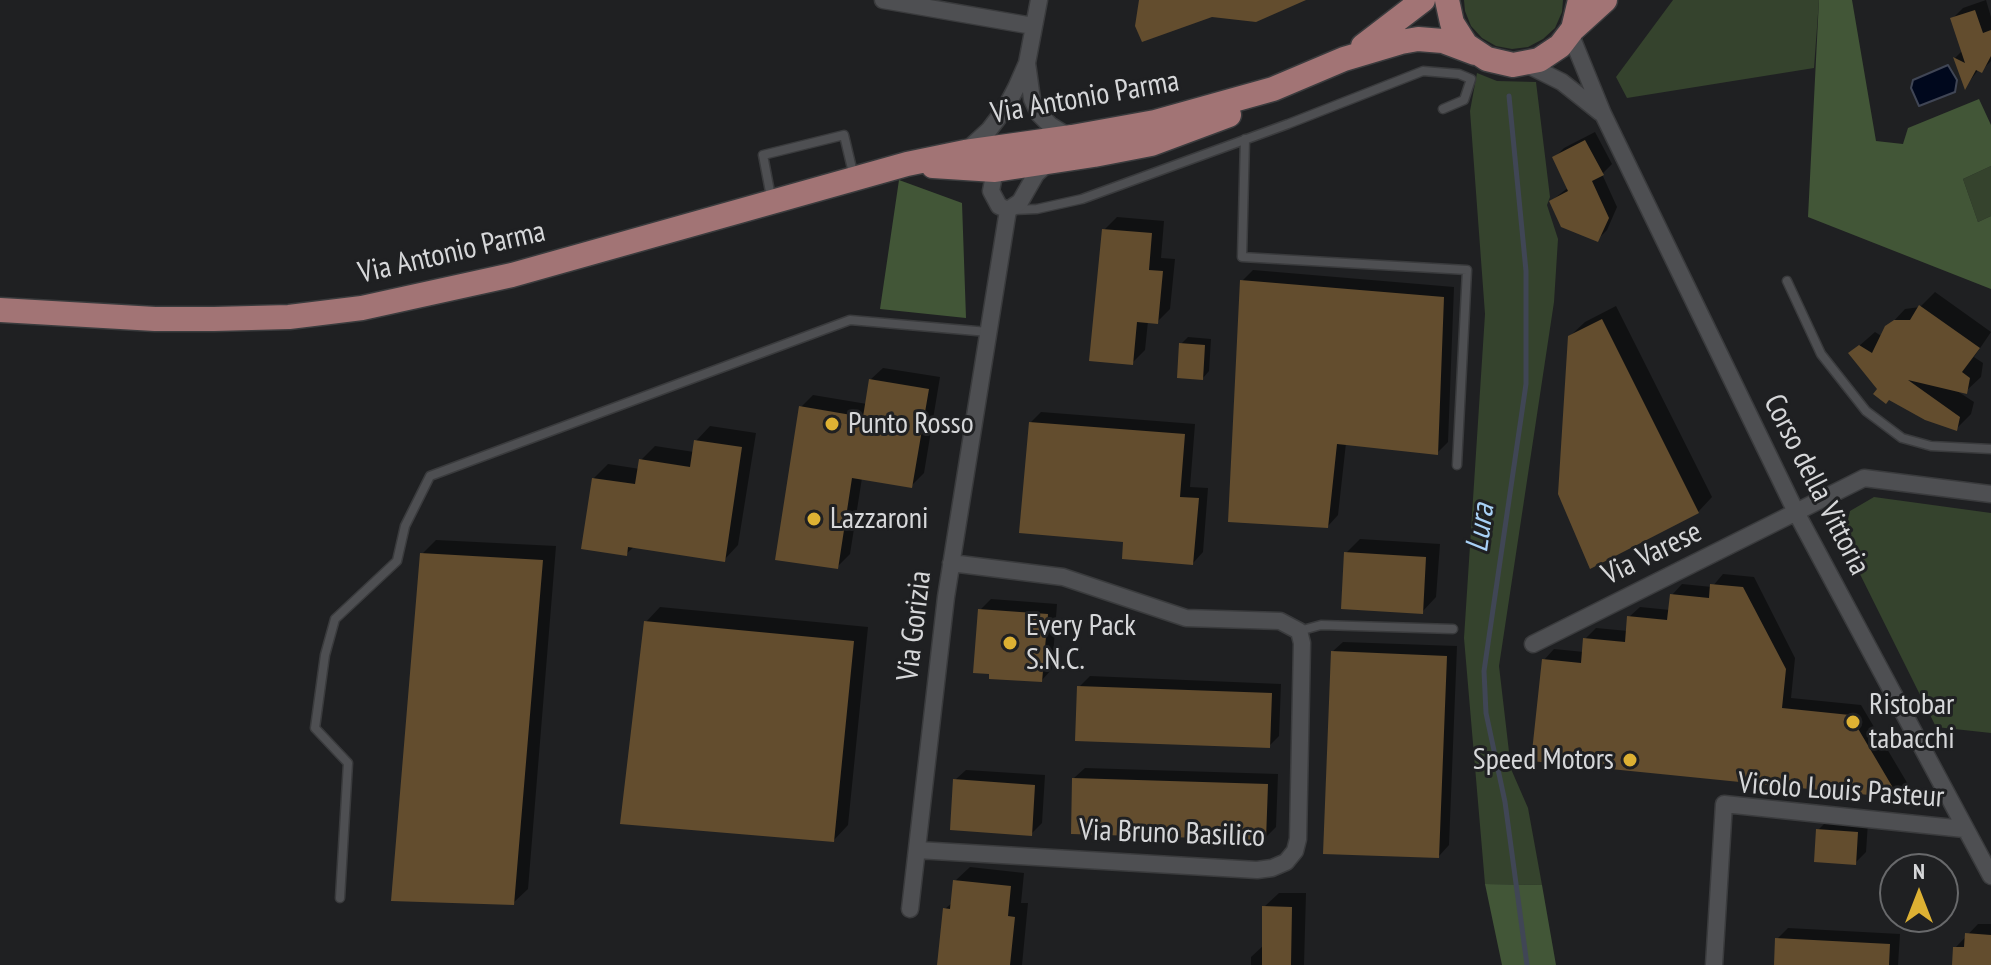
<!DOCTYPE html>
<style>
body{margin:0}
#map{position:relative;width:1991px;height:965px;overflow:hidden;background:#1f2022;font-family:"PT Sans Narrow",sans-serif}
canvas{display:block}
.north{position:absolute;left:1879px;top:853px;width:80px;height:80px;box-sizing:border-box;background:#1f2022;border:2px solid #68696b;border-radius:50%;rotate:0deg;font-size:22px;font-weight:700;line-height:32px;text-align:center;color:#d6d7d9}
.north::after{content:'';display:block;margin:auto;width:28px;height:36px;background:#ddb133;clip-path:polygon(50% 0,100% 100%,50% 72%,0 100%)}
</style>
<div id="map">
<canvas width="1991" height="965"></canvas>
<div class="north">N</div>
</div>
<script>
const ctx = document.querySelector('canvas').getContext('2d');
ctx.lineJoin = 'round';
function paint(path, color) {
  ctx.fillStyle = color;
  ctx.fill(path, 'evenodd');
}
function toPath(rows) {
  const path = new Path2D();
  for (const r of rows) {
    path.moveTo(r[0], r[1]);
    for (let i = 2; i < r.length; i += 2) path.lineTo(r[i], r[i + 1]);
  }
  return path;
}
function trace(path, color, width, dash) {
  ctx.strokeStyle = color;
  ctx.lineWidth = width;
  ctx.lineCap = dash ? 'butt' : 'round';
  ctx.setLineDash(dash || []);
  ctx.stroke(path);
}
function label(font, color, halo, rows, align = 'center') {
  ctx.font = font + ' "PT Sans Narrow",sans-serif';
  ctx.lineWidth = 6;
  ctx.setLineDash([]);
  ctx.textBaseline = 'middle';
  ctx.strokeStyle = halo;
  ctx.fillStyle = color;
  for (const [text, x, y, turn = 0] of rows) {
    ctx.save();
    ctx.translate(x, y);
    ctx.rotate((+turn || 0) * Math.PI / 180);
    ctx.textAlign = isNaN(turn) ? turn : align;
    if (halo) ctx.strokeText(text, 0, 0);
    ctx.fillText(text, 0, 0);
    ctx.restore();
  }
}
const green = toPath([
 [1464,0,1563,0,1562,12,1555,28,1543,39,1528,47,1512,49,1496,46,1482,38,1471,26,1465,11],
 [1673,0,1819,0,1814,68,1627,98,1616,77],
 [1477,73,1497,81,1536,82,1550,197,1547,205,1558,239,1554,302,1499,666,1511,769,1528,808,1542,885,1485,884,1464,638,1485,314,1470,111],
 [1991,166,1991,216,1978,222,1963,179],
 [1874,497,1991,513,1991,733,1936,727,1843,540,1850,511]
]);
const forest = toPath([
 [1819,0,1852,0,1876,141,1903,144,1908,128,1979,99,1991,125,1991,166,1963,179,1978,222,1991,216,1991,289,1808,217],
 [899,180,962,203,966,318,880,309],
 [1485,884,1542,885,1556,965,1502,965]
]);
const water = toPath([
 [1948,65,1957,80,1955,92,1919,106,1911,88,1913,80,1948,65]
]);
const shadow = toPath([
 [1986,0,1991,17,1991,61,1982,70,1979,69,1966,86,1955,58,1963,50,1953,18,1963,8],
 [1595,132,1612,164,1602,174,1617,207,1607,230,1597,240,1551,201,1569,187,1554,158,1564,148],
 [1117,217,1164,221,1161,258,1175,259,1170,309,1157,322,1148,321,1145,350,1132,363,1104,230],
 [1253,270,1454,287,1448,442,1437,453,1346,443,1338,515,1328,526,1242,281],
 [1935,292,1991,332,1974,357,1983,363,1981,377,1966,391,1954,389,1974,402,1971,414,1957,428,1879,389,1851,353,1875,332,1883,337,1891,324,1905,309,1920,307],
 [1616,306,1712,497,1698,512,1570,336,1585,322],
 [1188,337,1211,339,1209,371,1203,378,1181,344],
 [883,368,940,377,924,473,911,486,862,478,850,554,837,567,801,407,813,395,867,404,870,380],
 [1041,412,1195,424,1190,487,1208,488,1203,552,1193,563,1125,540,1031,422],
 [710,426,756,433,738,545,724,560,635,546,626,554,594,478,608,464,640,469,641,460,655,446,694,452,696,441],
 [1360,539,1440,544,1436,597,1422,612,1346,553],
 [436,540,556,546,528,889,513,903,422,554],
 [1723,574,1754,577,1795,658,1791,698,1861,705,1909,786,1899,796,1533,759,1544,660,1554,649,1584,652,1585,639,1596,628,1628,631,1629,617,1640,607,1670,610,1672,595,1682,584,1712,587],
 [991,599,1057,604,1052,669,1042,680,980,610],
 [660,607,868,627,848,825,834,840,646,622],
 [1343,642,1457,646,1449,845,1439,856,1332,652],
 [1090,676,1281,684,1279,736,1269,746,1079,687],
 [1085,768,1278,774,1276,827,1265,838,1074,778],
 [966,770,1045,775,1042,823,1031,834,955,780],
 [1829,819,1868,822,1866,852,1855,863,1818,830],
 [970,867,1024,873,1021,903,1028,903,1022,965,939,965,945,909,953,902,955,881],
 [1279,893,1306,893,1304,965,1251,965,1251,957,1264,945,1264,907],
 [1978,924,1991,924,1991,965,1954,965,1955,948],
 [1788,928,1900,934,1898,965,1776,965,1777,939]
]);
const stream = toPath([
 [1509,96,1526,271,1526,384,1484,671,1486,713,1505,802,1527,965]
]);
const building = toPath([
 [1139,0,1306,0,1256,22,1212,17,1142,42,1135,26],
 [1975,10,1983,33,1991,30,1991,56,1982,73,1976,70,1965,90,1953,57,1965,63,1950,18],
 [1585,140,1604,175,1592,181,1609,218,1598,242,1561,227,1549,201,1568,191,1552,157],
 [1102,229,1152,233,1149,270,1163,271,1158,324,1137,322,1133,365,1089,361],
 [1240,280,1444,297,1438,455,1337,444,1328,528,1228,522],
 [1919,305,1980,348,1962,372,1970,378,1967,394,1908,380,1960,417,1957,431,1925,420,1889,400,1886,404,1873,394,1877,389,1848,353,1859,345,1872,353,1885,326,1894,320,1910,320],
 [1602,319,1699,513,1590,569,1558,494,1568,336],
 [1179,343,1205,345,1203,380,1177,378],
 [869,379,929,389,912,488,852,478,838,569,775,560,799,406,863,417],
 [1029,422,1185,434,1180,497,1199,498,1193,565,1122,559,1123,542,1019,533],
 [694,440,742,447,725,562,628,547,627,556,581,549,592,478,635,484,639,459,690,467],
 [1344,552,1426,557,1423,614,1341,609],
 [420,553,543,560,514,905,391,901],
 [1710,584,1743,587,1786,669,1782,708,1850,715,1899,798,1531,761,1542,659,1581,663,1583,638,1625,642,1627,616,1667,620,1670,594,1709,598],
 [978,609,1048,614,1042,682,989,679,989,674,973,673],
 [644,621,854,641,834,842,620,824],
 [1331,651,1447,656,1439,858,1323,854],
 [1077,686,1272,693,1270,748,1075,741],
 [1072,778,1268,784,1266,840,1071,834],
 [953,779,1035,785,1032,836,950,830],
 [1816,829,1858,832,1856,865,1814,862],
 [953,880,1011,886,1008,916,1015,917,1010,965,937,965,943,908,950,909],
 [1262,906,1292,907,1291,965,1262,965],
 [1965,933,1991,935,1991,965,1952,965,1953,947,1964,947],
 [1775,938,1890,944,1889,965,1774,965]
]);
const lane = toPath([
 [1245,139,1242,257,1467,270,1457,465],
 [771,197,763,155,844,135,854,177],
 [1013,210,1037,209,1082,199,1288,124,1423,71,1459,74,1471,79,1464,100,1443,109],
 [1787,281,1821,354,1866,411,1902,438,1931,446,1991,449],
 [1299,631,1321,625,1453,629],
 [340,898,348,763,315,728,325,655,335,619,397,561,405,526,430,476,850,320,988,332]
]);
const street = toPath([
 [883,0,1033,26],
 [1570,33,1603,114,1797,514,1991,876],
 [1027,63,1032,99,1039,114,1050,125,1071,138],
 [1526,64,1562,82,1601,113],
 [966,151,989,130,1005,109,1016,88,1027,63,1039,0],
 [1002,163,995,170,991,191,999,206,1008,210],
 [1533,644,1864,478,1991,494],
 [917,850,1257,870,1272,868,1286,862,1295,851,1298,839,1302,643,1299,631,1280,621,1186,618,1063,577,951,563],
 [910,909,946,597,1008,210,1020,202,1036,174,1048,163],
 [1714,965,1724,804,1964,829]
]);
const primary = toPath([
 [1447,0,1452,23,1466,45,1487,59,1513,65,1539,60,1560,46,1573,29,1580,0],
 [1573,29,1605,0],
 [1363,46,1423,0],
 [933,166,995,170,1094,155,1151,144,1229,115],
 [0,310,155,319,214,319,289,317,362,308,512,275,907,164,965,152,1072,137,1155,122,1273,89,1344,59,1401,42,1418,39,1443,41,1475,53]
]);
const markers = [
 [832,424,8,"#ddb133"],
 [814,519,8,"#ddb133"],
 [1010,643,8,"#ddb133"],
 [1853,722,8,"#ddb133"],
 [1630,760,8,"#ddb133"]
];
const streetNames = [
 ["Via Antonio Parma",1085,98,-10],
 ["Via Antonio Parma",452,253,-13],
 ["Corso della Vittoria",1816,485,63],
 ["Via Varese",1652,554,-26],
 ["Via Gorizia",915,626,-83],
 ["Vicolo Louis Pasteur",1841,791,4],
 ["Via Bruno Basilico",1172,834,2]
];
const poiNames = [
 ["Punto Rosso",848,424],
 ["Lazzaroni",830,519],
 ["Every Pack",1026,626],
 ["S.N.C.",1026,660],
 ["Ristobar",1869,705],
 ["tabacchi",1869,739],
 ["Speed Motors",1614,760,"right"]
];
const waterNames = [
 ["Lura",1481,528,-82]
];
paint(green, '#35432d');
paint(forest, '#425637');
paint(water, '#00081d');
trace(water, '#404655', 2);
paint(shadow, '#0007');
trace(stream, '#404655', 5);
paint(building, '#634d2e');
trace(lane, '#3a3b3d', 11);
trace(street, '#3a3b3d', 19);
trace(primary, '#3a3b3d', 27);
trace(lane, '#4e4f52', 8);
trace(street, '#4e4f52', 16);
trace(primary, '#a27475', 24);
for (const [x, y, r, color] of markers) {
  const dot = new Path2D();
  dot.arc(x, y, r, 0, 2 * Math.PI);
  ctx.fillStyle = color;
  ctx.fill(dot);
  trace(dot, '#1f2022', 3);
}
label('30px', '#d6d7d9', '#1f2022', streetNames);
label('30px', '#d6d7d9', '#1f2022', poiNames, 'left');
label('italic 32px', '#a8d1f6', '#1f2022', waterNames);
</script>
